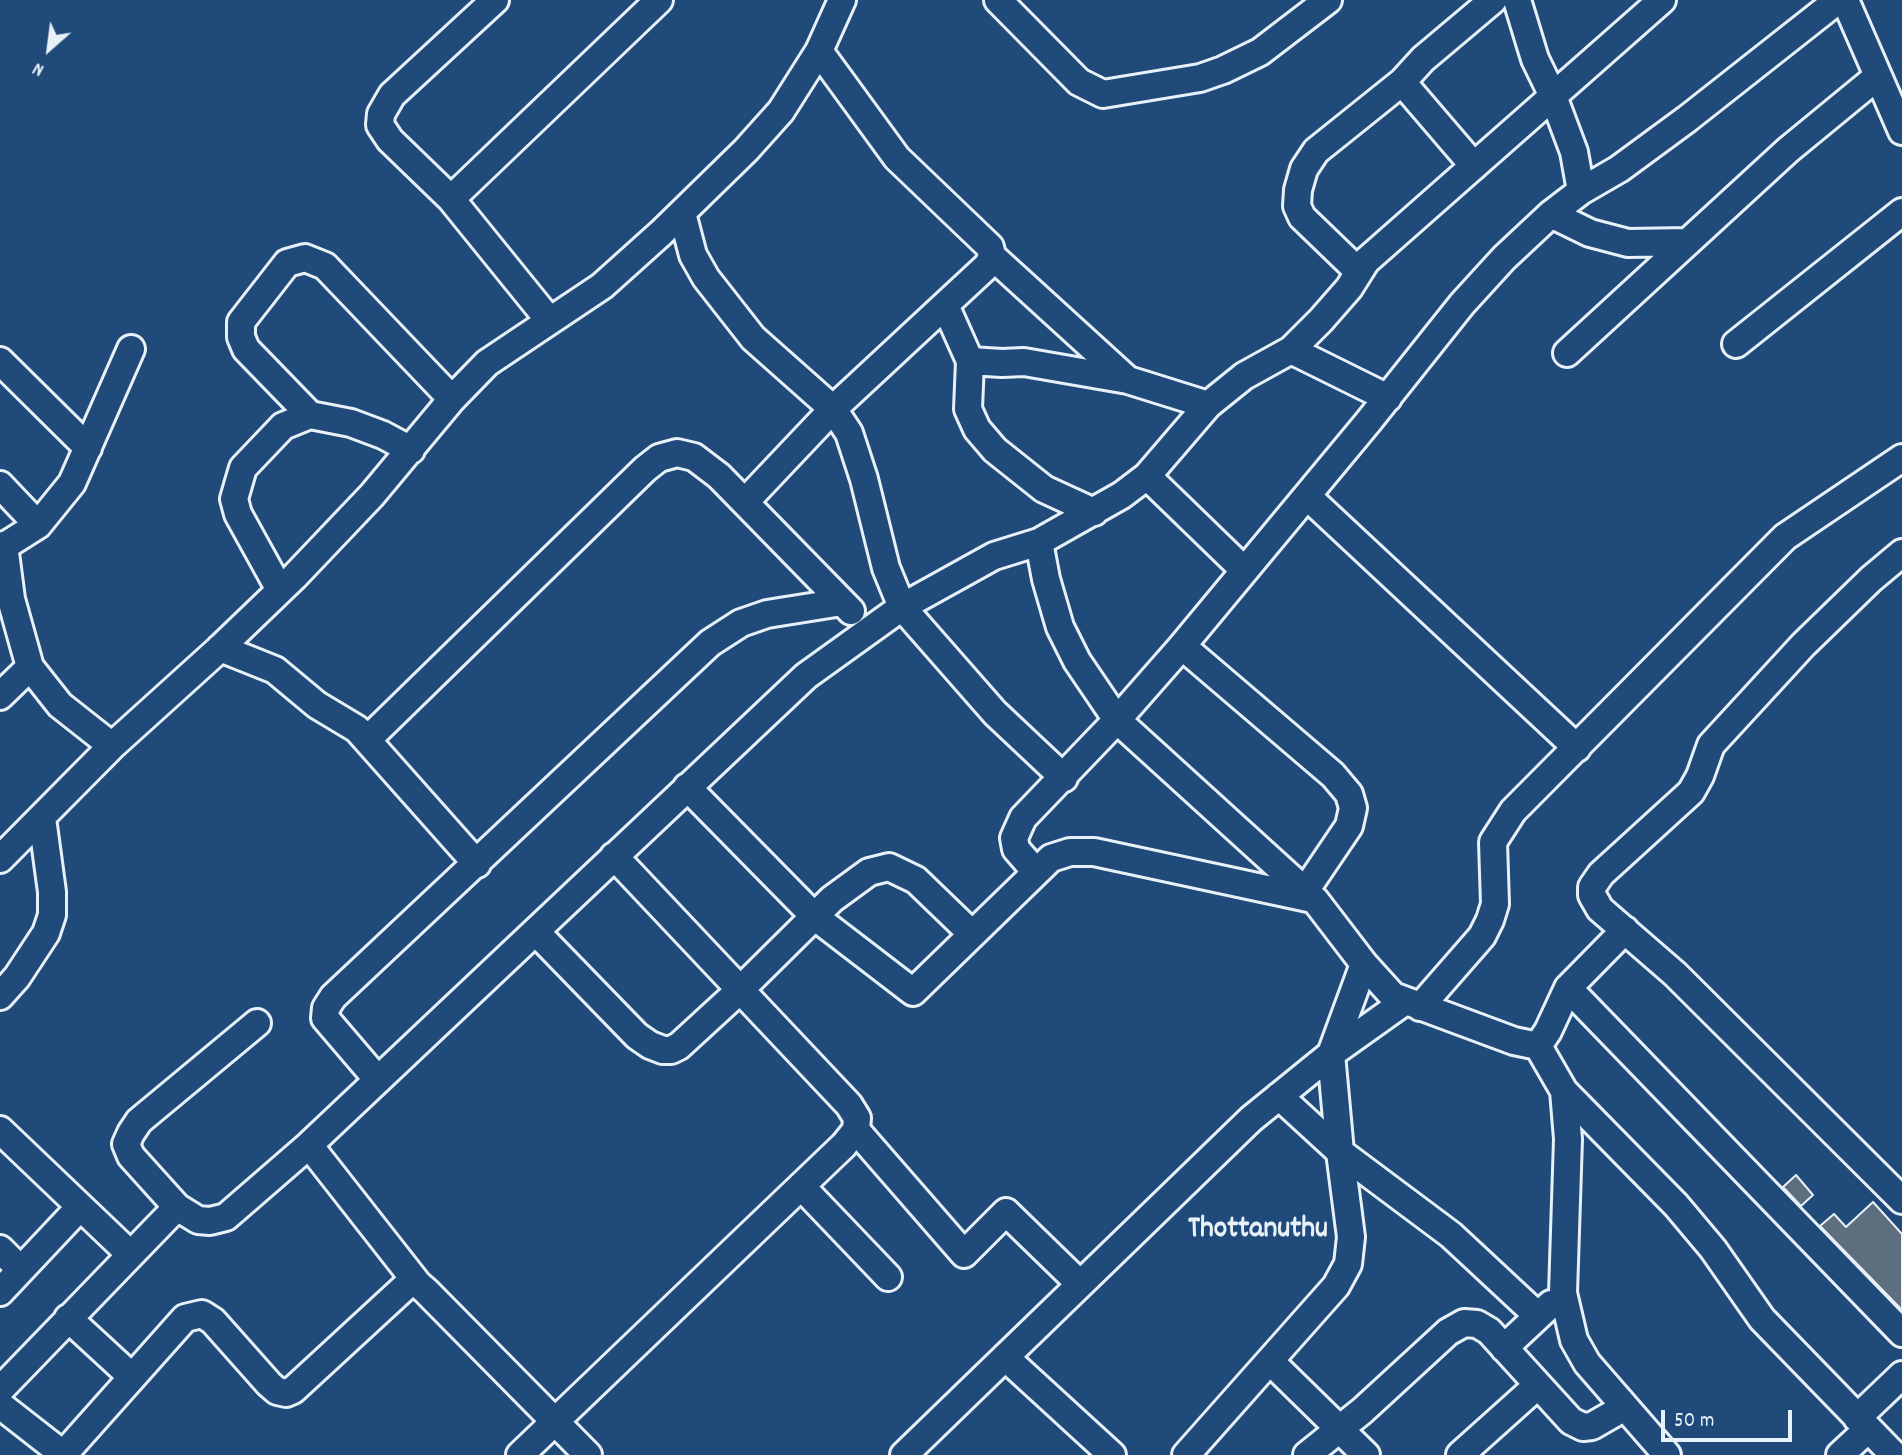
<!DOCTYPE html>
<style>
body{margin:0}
#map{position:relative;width:1902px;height:1455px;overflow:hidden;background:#1f4a7a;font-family:Dekko,sans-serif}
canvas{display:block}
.north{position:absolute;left:14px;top:14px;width:70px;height:70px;-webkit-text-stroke:5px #1f4a7a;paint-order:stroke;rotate:208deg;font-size:19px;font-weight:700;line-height:28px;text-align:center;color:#e8f1f8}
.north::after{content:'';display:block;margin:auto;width:24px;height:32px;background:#e8f1f8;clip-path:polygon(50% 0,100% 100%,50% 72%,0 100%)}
.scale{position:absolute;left:1661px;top:1410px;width:131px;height:32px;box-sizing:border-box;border:4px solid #e8f1f8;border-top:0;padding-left:9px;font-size:21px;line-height:24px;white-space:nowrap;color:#e8f1f8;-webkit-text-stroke:5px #1f4a7a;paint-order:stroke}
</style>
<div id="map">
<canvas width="1902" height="1455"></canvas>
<div class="north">N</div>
<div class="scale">50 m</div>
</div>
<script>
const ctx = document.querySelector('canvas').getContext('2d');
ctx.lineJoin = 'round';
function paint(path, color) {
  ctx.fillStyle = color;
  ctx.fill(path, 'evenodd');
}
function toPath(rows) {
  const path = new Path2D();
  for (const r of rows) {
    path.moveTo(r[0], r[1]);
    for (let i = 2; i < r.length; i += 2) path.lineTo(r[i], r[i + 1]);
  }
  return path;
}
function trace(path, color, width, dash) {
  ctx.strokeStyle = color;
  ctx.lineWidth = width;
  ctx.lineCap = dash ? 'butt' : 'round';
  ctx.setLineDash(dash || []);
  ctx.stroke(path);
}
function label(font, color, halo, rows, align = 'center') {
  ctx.font = font + ' Dekko,sans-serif';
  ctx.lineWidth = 5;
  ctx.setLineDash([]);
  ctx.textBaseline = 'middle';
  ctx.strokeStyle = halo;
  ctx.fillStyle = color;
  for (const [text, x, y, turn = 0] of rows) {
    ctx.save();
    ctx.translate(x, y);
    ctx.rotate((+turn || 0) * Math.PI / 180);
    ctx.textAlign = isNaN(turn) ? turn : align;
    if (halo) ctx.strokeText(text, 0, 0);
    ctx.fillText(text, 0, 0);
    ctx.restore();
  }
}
const building = toPath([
 [1796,1175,1813,1195,1801,1206,1783,1187,1796,1175],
 [1873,1202,1902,1234,1902,1310,1820,1226,1834,1214,1846,1227,1873,1202]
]);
const minor = toPath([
 [495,0,392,95,381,114,380,125,390,140,451,199,549,320],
 [998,0,1079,82,1103,94,1200,78,1223,70,1260,52,1328,0],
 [1517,0,1535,59,1553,96,1574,152,1581,191],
 [1845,0,1902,131],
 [1402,82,1474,166],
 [451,199,659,0],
 [682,213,693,255,706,278,753,338,833,409,849,433,864,479,886,568,902,607,995,713,1064,778],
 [1551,214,1590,233,1628,243,1688,242],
 [992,256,1128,380],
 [1359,272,1302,217,1297,206,1298,190,1304,169,1316,151,1402,82,1423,59,1493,0],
 [945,305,970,361,968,409,977,429,995,450,1044,489,1094,512],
 [1736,344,1902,212],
 [1291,350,1388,398],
 [1567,353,1788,150,1878,76],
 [0,361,88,448],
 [970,361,1002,363,1024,362,1128,380,1208,405],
 [310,415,246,349,241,337,241,322,287,263,305,258,325,266,452,399],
 [1147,476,1244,570],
 [0,485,38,525],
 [1307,496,1577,748],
 [745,502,833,409,988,265,992,256,990,247,897,158,819,51],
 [1039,542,1046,579,1060,627,1077,661,1117,720,1315,900,1364,964,1393,996,1514,1041,1538,1046,1548,1031,1568,988],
 [4,545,11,599,30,667,60,705,112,746],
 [0,549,38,525,72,483,131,349],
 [1902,553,1871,579,1803,645,1711,745,1700,776,1691,792,1601,874,1592,887,1592,895,1600,909,1675,974,1902,1200],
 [280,590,238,514,234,499,243,468,283,426,310,415,351,423,383,435,411,450],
 [1182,646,1333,775,1349,794,1353,808,1349,826,1305,891],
 [220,648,275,670,317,705,357,729,477,864],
 [0,696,30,667],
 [368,739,645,469,659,458,677,453,694,457,719,476,851,611],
 [687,787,814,916,913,992,1051,858,1070,852,1094,852,1313,899],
 [0,859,112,746,217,651,294,577,372,495,452,399,487,363,602,286,661,233,746,150,781,111,819,51,842,0],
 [1036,872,1016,849,1014,838,1023,818,1117,720,1182,646,1368,422,1462,304,1504,258,1551,214,1581,191,1619,169,1687,119,1838,0],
 [1625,930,1568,988,1902,1333],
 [536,932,637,1036,650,1045,663,1050,671,1050,679,1046,740,990,832,899,869,872,889,867,916,880,972,934],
 [0,996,17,977,46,933,52,915,52,892,42,818],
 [1420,1007,1482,936,1490,920,1495,904,1493,842,1513,811,1785,537,1902,458],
 [1538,1046,1564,1091,1568,1139,1563,1293,1574,1340,1587,1363,1667,1455],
 [378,1080,325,1018,326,1008,333,997,710,643,741,623,767,614,842,602],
 [1564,1091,1676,1205,1713,1249,1762,1319,1894,1455],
 [1279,1096,1340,1152,1451,1235,1538,1316],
 [0,1130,130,1254],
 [856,1130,964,1254,1006,1212,1080,1284],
 [309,1145,418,1284],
 [801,1186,888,1277],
 [177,1207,131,1156,126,1144,131,1133,139,1121,257,1023],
 [0,1249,20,1269],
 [0,1292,80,1207],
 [68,1318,132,1377],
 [1504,1348,1551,1304],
 [1005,1357,1112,1455],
 [1270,1361,1366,1455],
 [0,1390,177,1207,198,1220,210,1221,226,1217,309,1145,806,676,902,607,994,556,1039,542,1122,495,1147,476,1208,405,1244,376,1291,350,1321,320,1349,288,1366,261,1662,0],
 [0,1405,64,1455],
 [1857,1418,1902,1375],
 [63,1455,185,1318,202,1314,213,1321,269,1384,277,1391,286,1393,293,1390,407,1285,412,1283,418,1284,426,1291,588,1455],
 [520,1455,844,1145,856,1130,857,1118,849,1105,614,856],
 [904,1455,1251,1119,1331,1054,1404,1002],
 [1186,1455,1336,1286,1348,1264,1351,1237,1340,1152,1331,1054,1364,964],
 [1307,1455,1362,1411,1448,1332,1464,1323,1477,1324,1489,1331,1571,1421,1583,1427,1592,1426,1625,1407],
 [1460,1455,1538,1385],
 [1840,1455,1868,1429]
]);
const districtNames = [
 ["Thottanuthu",1258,1232]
];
paint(building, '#5d6e7e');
trace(building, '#e8f1f8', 2);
trace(minor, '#e8f1f8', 32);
trace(minor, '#1f4a7a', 26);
label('bold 30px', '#e8f1f8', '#1f4a7a', districtNames);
</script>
